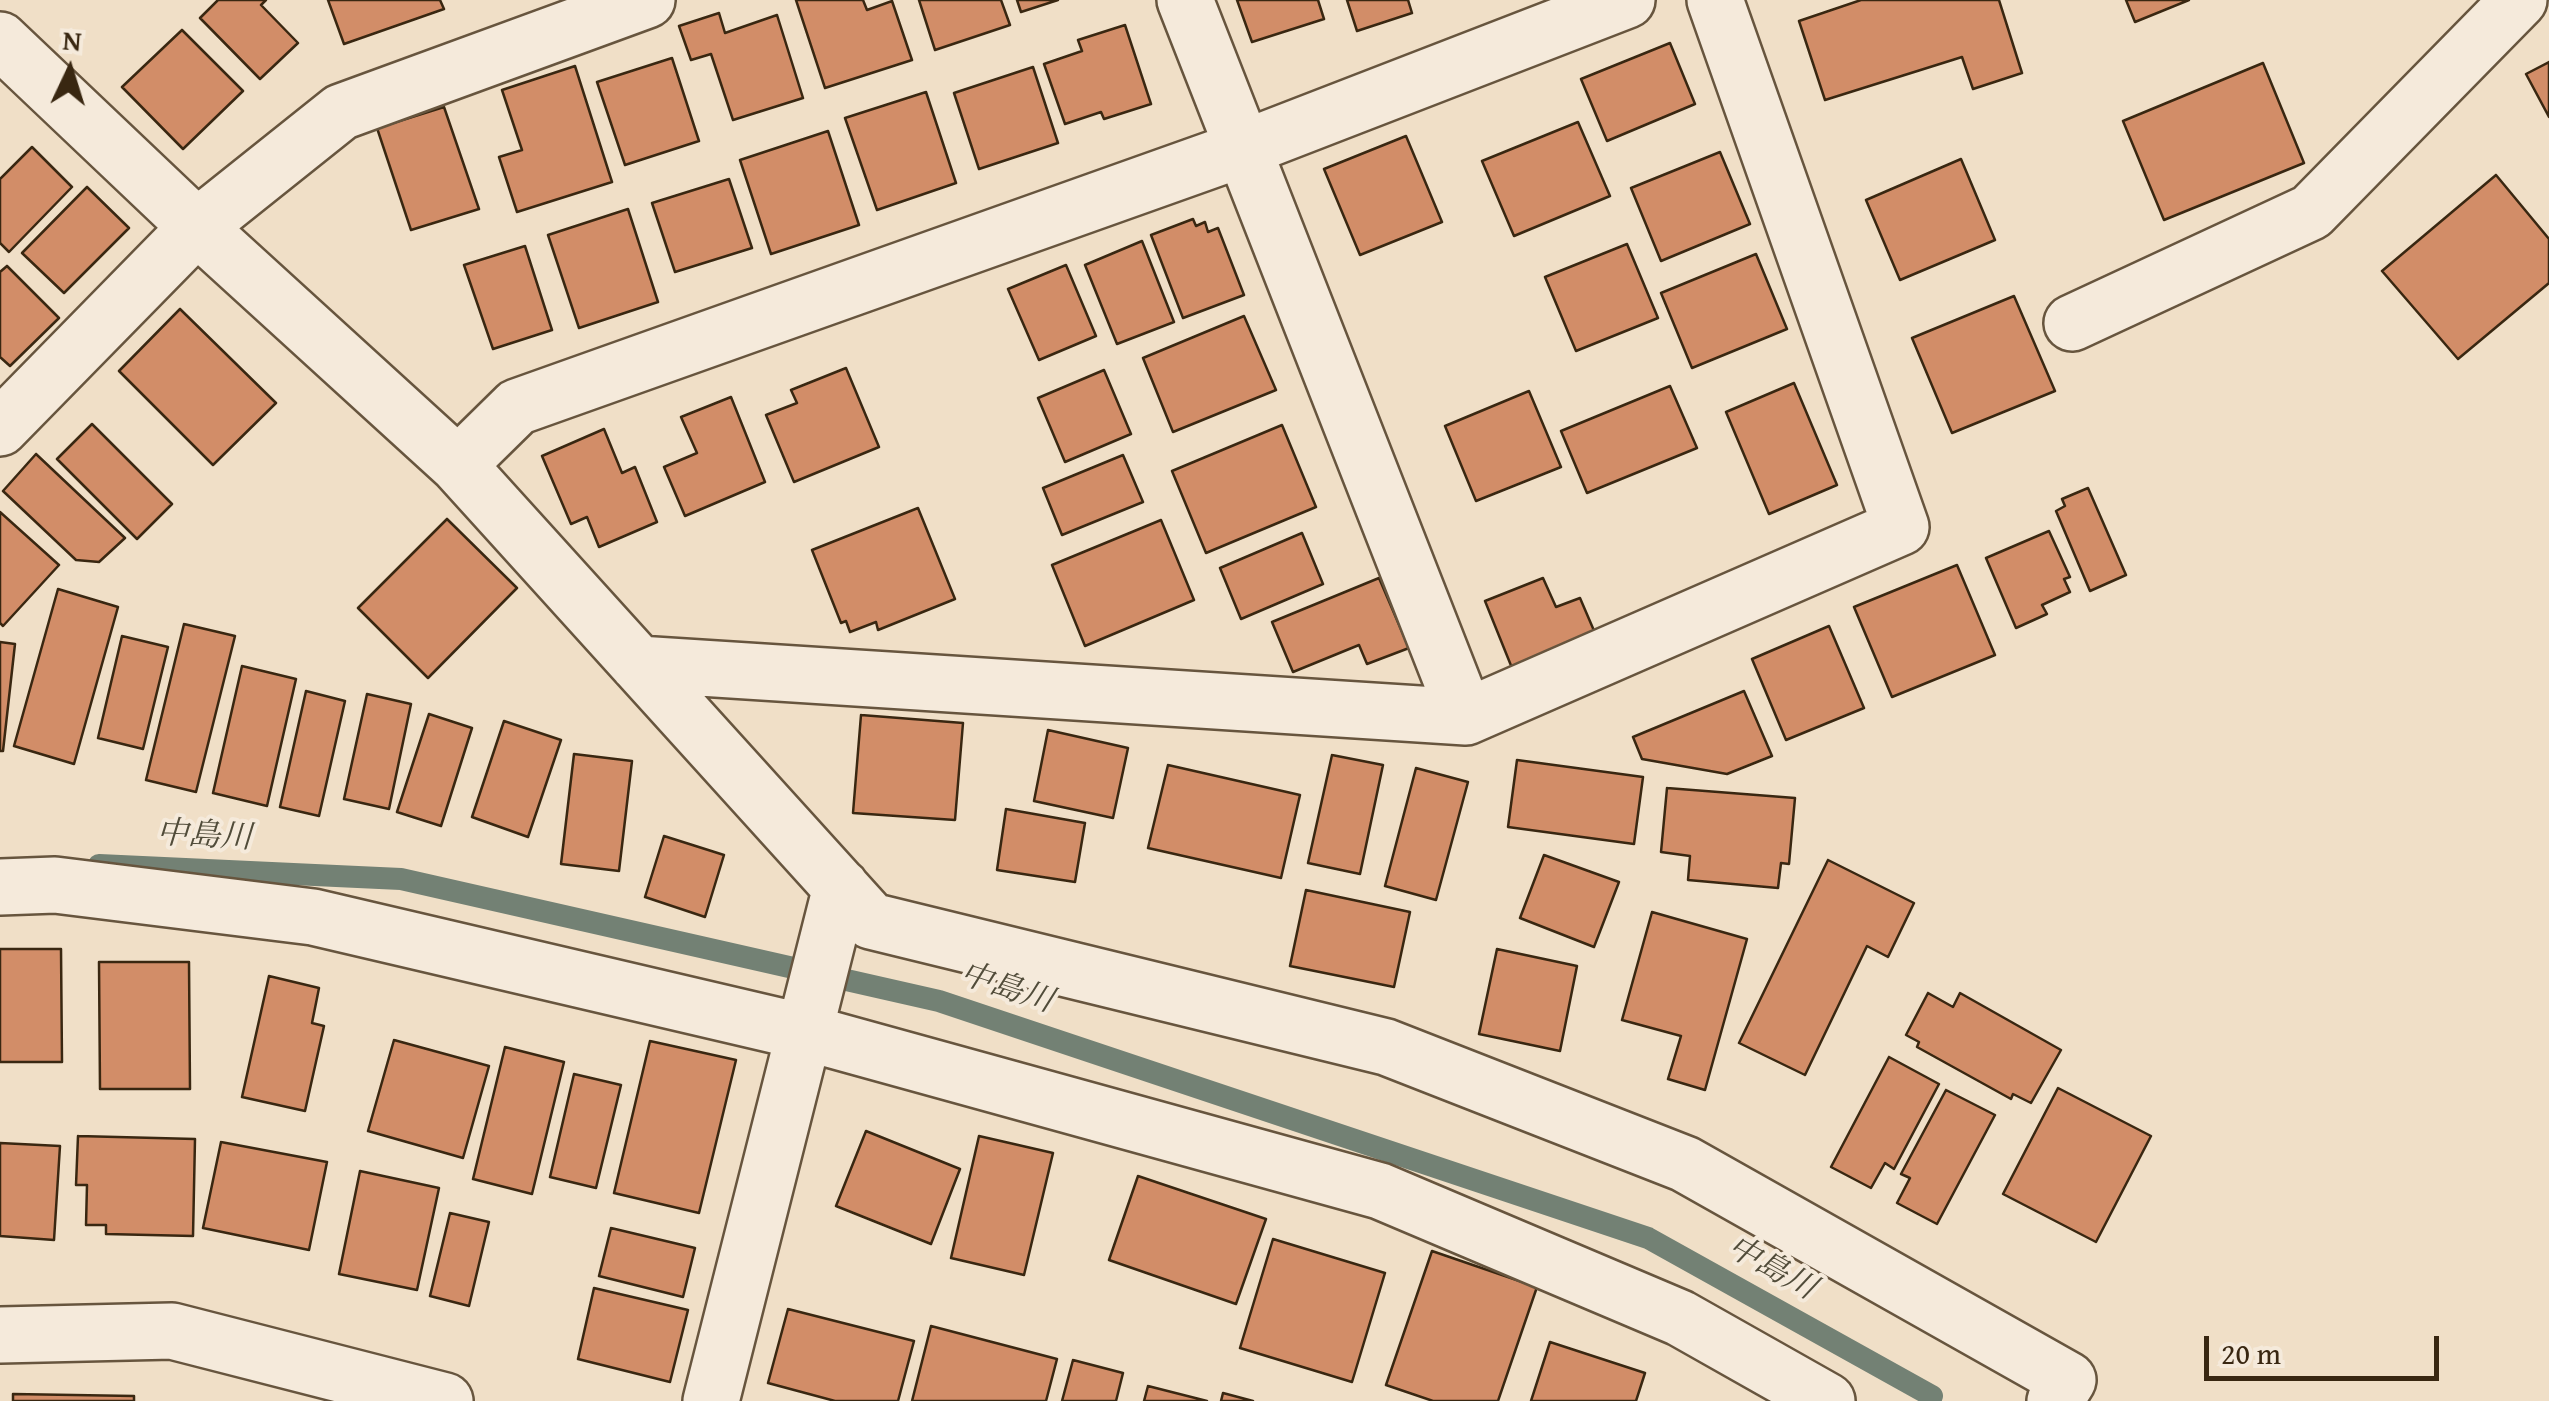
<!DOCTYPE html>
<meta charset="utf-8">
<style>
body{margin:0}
#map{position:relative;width:2549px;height:1401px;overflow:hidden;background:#f0dfc7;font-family:"Gentium Book Plus",serif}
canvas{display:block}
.north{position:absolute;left:20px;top:20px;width:100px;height:100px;-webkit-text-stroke:8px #f5eadb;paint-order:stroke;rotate:4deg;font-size:28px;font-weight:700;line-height:40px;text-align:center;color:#392711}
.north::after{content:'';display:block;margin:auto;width:35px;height:45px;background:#392711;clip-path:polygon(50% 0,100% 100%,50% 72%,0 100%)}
.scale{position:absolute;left:2204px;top:1336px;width:235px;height:45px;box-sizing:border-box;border:5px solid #392711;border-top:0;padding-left:12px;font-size:30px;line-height:35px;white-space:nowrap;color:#392711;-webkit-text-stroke:8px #f5eadb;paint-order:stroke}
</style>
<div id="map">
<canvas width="2549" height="1401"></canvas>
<div class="north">N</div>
<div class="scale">20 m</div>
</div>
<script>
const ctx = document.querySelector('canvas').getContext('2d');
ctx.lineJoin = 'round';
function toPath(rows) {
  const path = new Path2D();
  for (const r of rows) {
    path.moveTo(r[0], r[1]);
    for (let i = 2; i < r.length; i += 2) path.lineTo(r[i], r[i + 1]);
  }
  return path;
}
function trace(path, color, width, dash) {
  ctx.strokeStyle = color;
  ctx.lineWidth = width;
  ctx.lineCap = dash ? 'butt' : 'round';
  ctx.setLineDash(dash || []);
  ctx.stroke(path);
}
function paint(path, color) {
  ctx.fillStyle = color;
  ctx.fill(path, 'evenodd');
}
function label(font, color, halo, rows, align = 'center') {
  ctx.font = font + ' "Gentium Book Plus","Noto Serif JP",serif';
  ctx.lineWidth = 8;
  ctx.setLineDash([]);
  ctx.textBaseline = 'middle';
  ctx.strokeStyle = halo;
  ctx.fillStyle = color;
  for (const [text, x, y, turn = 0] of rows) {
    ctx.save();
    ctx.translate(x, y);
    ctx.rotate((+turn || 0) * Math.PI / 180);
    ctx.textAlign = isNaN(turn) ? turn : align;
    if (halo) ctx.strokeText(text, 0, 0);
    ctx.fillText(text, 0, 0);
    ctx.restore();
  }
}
const stream = toPath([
 [99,865,401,879,939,1001,1648,1238,1932,1396]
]);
const building = toPath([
 [218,0,266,0,261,5,298,43,260,79,200,18,218,0],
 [328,0,440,0,444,9,344,44,328,0],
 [796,0,863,0,867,10,892,1,912,60,825,88,796,0],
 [919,0,1001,0,1010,25,935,50,919,0],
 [1017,0,1058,0,1021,12,1017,0],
 [1237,0,1318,0,1324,19,1252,42,1237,0],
 [1347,0,1408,0,1412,13,1357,31,1347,0],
 [1861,0,1999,0,2022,73,1973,89,1962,57,1825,100,1799,21,1861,0],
 [2126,0,2189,0,2135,22,2126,0],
 [719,13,725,33,777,15,803,98,733,120,711,54,691,60,679,26,719,13],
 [1125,25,1151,104,1104,119,1101,112,1065,124,1044,64,1082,51,1078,40,1125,25],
 [182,30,243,91,183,149,122,87,182,30],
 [1670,43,1695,104,1607,141,1581,79,1670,43],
 [672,58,699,141,625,165,597,82,672,58],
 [2549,62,2549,117,2526,74,2549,62],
 [2263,63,2304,163,2164,220,2123,121,2263,63],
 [575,66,612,182,517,212,499,157,522,150,502,90,575,66],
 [1033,67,1058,143,979,169,954,93,1033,67],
 [926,92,956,183,877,210,845,118,926,92],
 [444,107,479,209,411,230,377,128,444,107],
 [1578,122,1610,196,1514,236,1482,161,1578,122],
 [828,131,859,225,771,254,740,160,828,131],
 [1406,136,1442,222,1360,255,1324,169,1406,136],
 [32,147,72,187,9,252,0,243,0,179,32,147],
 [1720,152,1750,224,1661,261,1631,188,1720,152],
 [1961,159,1995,240,1900,280,1866,200,1961,159],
 [2496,175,2549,239,2549,283,2458,359,2382,271,2496,175],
 [729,179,752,248,675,272,652,203,729,179],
 [87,187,129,228,64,293,22,253,87,187],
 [628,209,658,302,579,328,548,235,628,209],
 [1193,219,1196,226,1205,222,1208,232,1218,228,1244,295,1183,318,1151,235,1193,219],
 [1142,241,1174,322,1117,344,1085,265,1142,241],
 [1627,244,1658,318,1576,351,1545,277,1627,244],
 [525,246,552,330,493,349,464,265,525,246],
 [1756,254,1787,329,1692,368,1661,293,1756,254],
 [1066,265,1096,336,1039,360,1008,289,1066,265],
 [7,266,59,318,10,366,0,357,0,272,7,266],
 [2014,296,2055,391,1952,433,1912,338,2014,296],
 [180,309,276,403,213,465,119,371,180,309],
 [1244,316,1276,390,1173,432,1143,358,1244,316],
 [846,368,879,447,794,482,766,415,797,403,791,390,846,368],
 [1104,370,1131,434,1065,462,1038,398,1104,370],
 [1794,383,1837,485,1769,514,1726,412,1794,383],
 [1670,386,1697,448,1587,493,1561,431,1670,386],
 [1529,391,1561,467,1476,501,1445,426,1529,391],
 [731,397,765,482,685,516,664,467,697,453,681,417,731,397],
 [92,424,172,504,137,539,57,459,92,424],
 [1282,425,1316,507,1206,553,1172,471,1282,425],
 [604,429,622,473,635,467,657,522,599,547,587,517,571,524,542,456,604,429],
 [36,454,125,538,99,562,76,560,3,491,36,454],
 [1123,455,1143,502,1062,535,1043,488,1123,455],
 [2088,488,2126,575,2090,591,2056,511,2065,506,2062,499,2088,488],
 [918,508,955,599,878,630,876,622,850,632,846,621,841,623,812,550,918,508],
 [0,512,59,565,3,626,0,623,0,512],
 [447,519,517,588,428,678,358,608,447,519],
 [1161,520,1194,600,1085,646,1052,565,1161,520],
 [2049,531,2070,577,2064,579,2070,592,2042,605,2047,614,2016,628,1986,558,2049,531],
 [1302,533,1323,584,1241,619,1220,568,1302,533],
 [1957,565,1995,655,1892,697,1854,607,1957,565],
 [1379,578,1409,648,1367,664,1359,645,1293,672,1272,622,1379,578],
 [1543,578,1556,607,1580,598,1595,633,1512,668,1485,601,1543,578],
 [58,589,118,607,74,764,14,746,58,589],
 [184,624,235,636,196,792,146,780,184,624],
 [1829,626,1864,708,1786,740,1752,659,1829,626],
 [122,636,168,647,143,749,98,738,122,636],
 [0,642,15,644,3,751,0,751,0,642],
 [242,666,296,679,267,806,213,793,242,666],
 [306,691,345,701,319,816,280,807,306,691],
 [1744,691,1772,756,1727,774,1642,759,1633,737,1744,691],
 [367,694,411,704,389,809,344,799,367,694],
 [429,714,472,728,441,826,397,812,429,714],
 [861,715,963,723,955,820,853,813,861,715],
 [504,721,561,740,528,837,472,817,504,721],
 [1048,730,1128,748,1113,818,1034,801,1048,730],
 [574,754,632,761,619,871,561,864,574,754],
 [1332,755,1383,765,1360,874,1308,863,1332,755],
 [1517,760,1643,777,1634,844,1508,827,1517,760],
 [1168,765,1300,795,1281,878,1148,848,1168,765],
 [1416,768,1468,782,1436,900,1385,886,1416,768],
 [1667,788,1795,798,1789,864,1781,863,1778,888,1688,880,1690,856,1661,852,1667,788],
 [1006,809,1085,823,1075,882,997,870,1006,809],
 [664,836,724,855,705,917,645,897,664,836],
 [1544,855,1619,882,1594,947,1520,918,1544,855],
 [1828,860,1914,903,1888,957,1867,946,1805,1075,1739,1043,1828,860],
 [1306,890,1410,912,1394,987,1290,966,1306,890],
 [1652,912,1747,939,1705,1090,1668,1079,1681,1036,1622,1020,1652,912],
 [0,949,61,949,62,1062,0,1062,0,949],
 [1497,949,1577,966,1560,1051,1479,1034,1497,949],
 [99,962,189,962,190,1089,100,1089,99,962],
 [269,976,319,988,312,1023,324,1026,305,1111,242,1097,269,976],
 [1928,993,1953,1007,1960,993,2061,1050,2031,1103,2013,1094,2011,1099,1917,1047,1919,1042,1906,1035,1928,993],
 [394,1040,489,1066,463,1158,368,1131,394,1040],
 [650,1041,736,1060,699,1213,614,1193,650,1041],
 [505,1047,564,1062,532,1194,473,1179,505,1047],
 [1889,1057,1939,1084,1894,1169,1885,1163,1871,1188,1831,1167,1889,1057],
 [574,1074,621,1085,596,1188,550,1177,574,1074],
 [2058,1088,2151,1136,2096,1242,2003,1194,2058,1088],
 [1946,1090,1995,1115,1937,1224,1897,1203,1910,1178,1901,1174,1946,1090],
 [866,1131,960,1169,931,1244,836,1206,866,1131],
 [78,1136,195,1139,193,1236,106,1234,106,1225,86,1225,87,1185,76,1185,78,1136],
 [979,1136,1053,1153,1024,1275,951,1258,979,1136],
 [221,1142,327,1162,309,1250,203,1228,221,1142],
 [0,1143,60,1146,54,1240,0,1236,0,1143],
 [360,1171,439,1188,417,1290,339,1274,360,1171],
 [1138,1176,1266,1219,1236,1304,1109,1260,1138,1176],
 [450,1213,489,1222,469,1306,430,1296,450,1213],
 [611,1228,695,1248,683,1297,599,1276,611,1228],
 [1273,1239,1385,1273,1352,1382,1240,1348,1273,1239],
 [1432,1251,1537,1287,1498,1401,1433,1401,1386,1385,1432,1251],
 [594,1288,688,1310,670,1382,578,1359,594,1288],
 [788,1309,914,1341,898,1401,835,1401,768,1383,788,1309],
 [931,1326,1057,1359,1046,1401,912,1401,931,1326],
 [1550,1342,1645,1373,1636,1401,1531,1401,1550,1342],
 [1073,1360,1123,1373,1116,1401,1062,1401,1073,1360],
 [1148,1386,1207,1401,1144,1401,1148,1386],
 [1223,1393,1253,1401,1221,1401,1223,1393],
 [13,1394,134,1396,134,1401,13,1401,13,1394]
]);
const street = toPath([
 [1185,0,1466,717],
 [0,40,197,227,458,465,871,921,1386,1047,1685,1164,2068,1380,2055,1401],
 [2072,323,2311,212,2519,0],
 [0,428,197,227,341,112,647,0],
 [458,465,517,407,1242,149,1627,0],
 [638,664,1466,717,1901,527,1715,0],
 [0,887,55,885,313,917,804,1032,1380,1191,1680,1318,1827,1401],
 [0,1335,172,1331,445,1401],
 [711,1401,841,887]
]);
const waterNames = [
 ["中島川",204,837,3],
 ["中島川",1006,989,18],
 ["中島川",1771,1269,29]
];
trace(stream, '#738174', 22);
paint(building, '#d28d68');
trace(building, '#392711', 2.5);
trace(street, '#67553e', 60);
trace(street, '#f5eadb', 55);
label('italic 32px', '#514c3a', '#f5eadb', waterNames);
</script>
